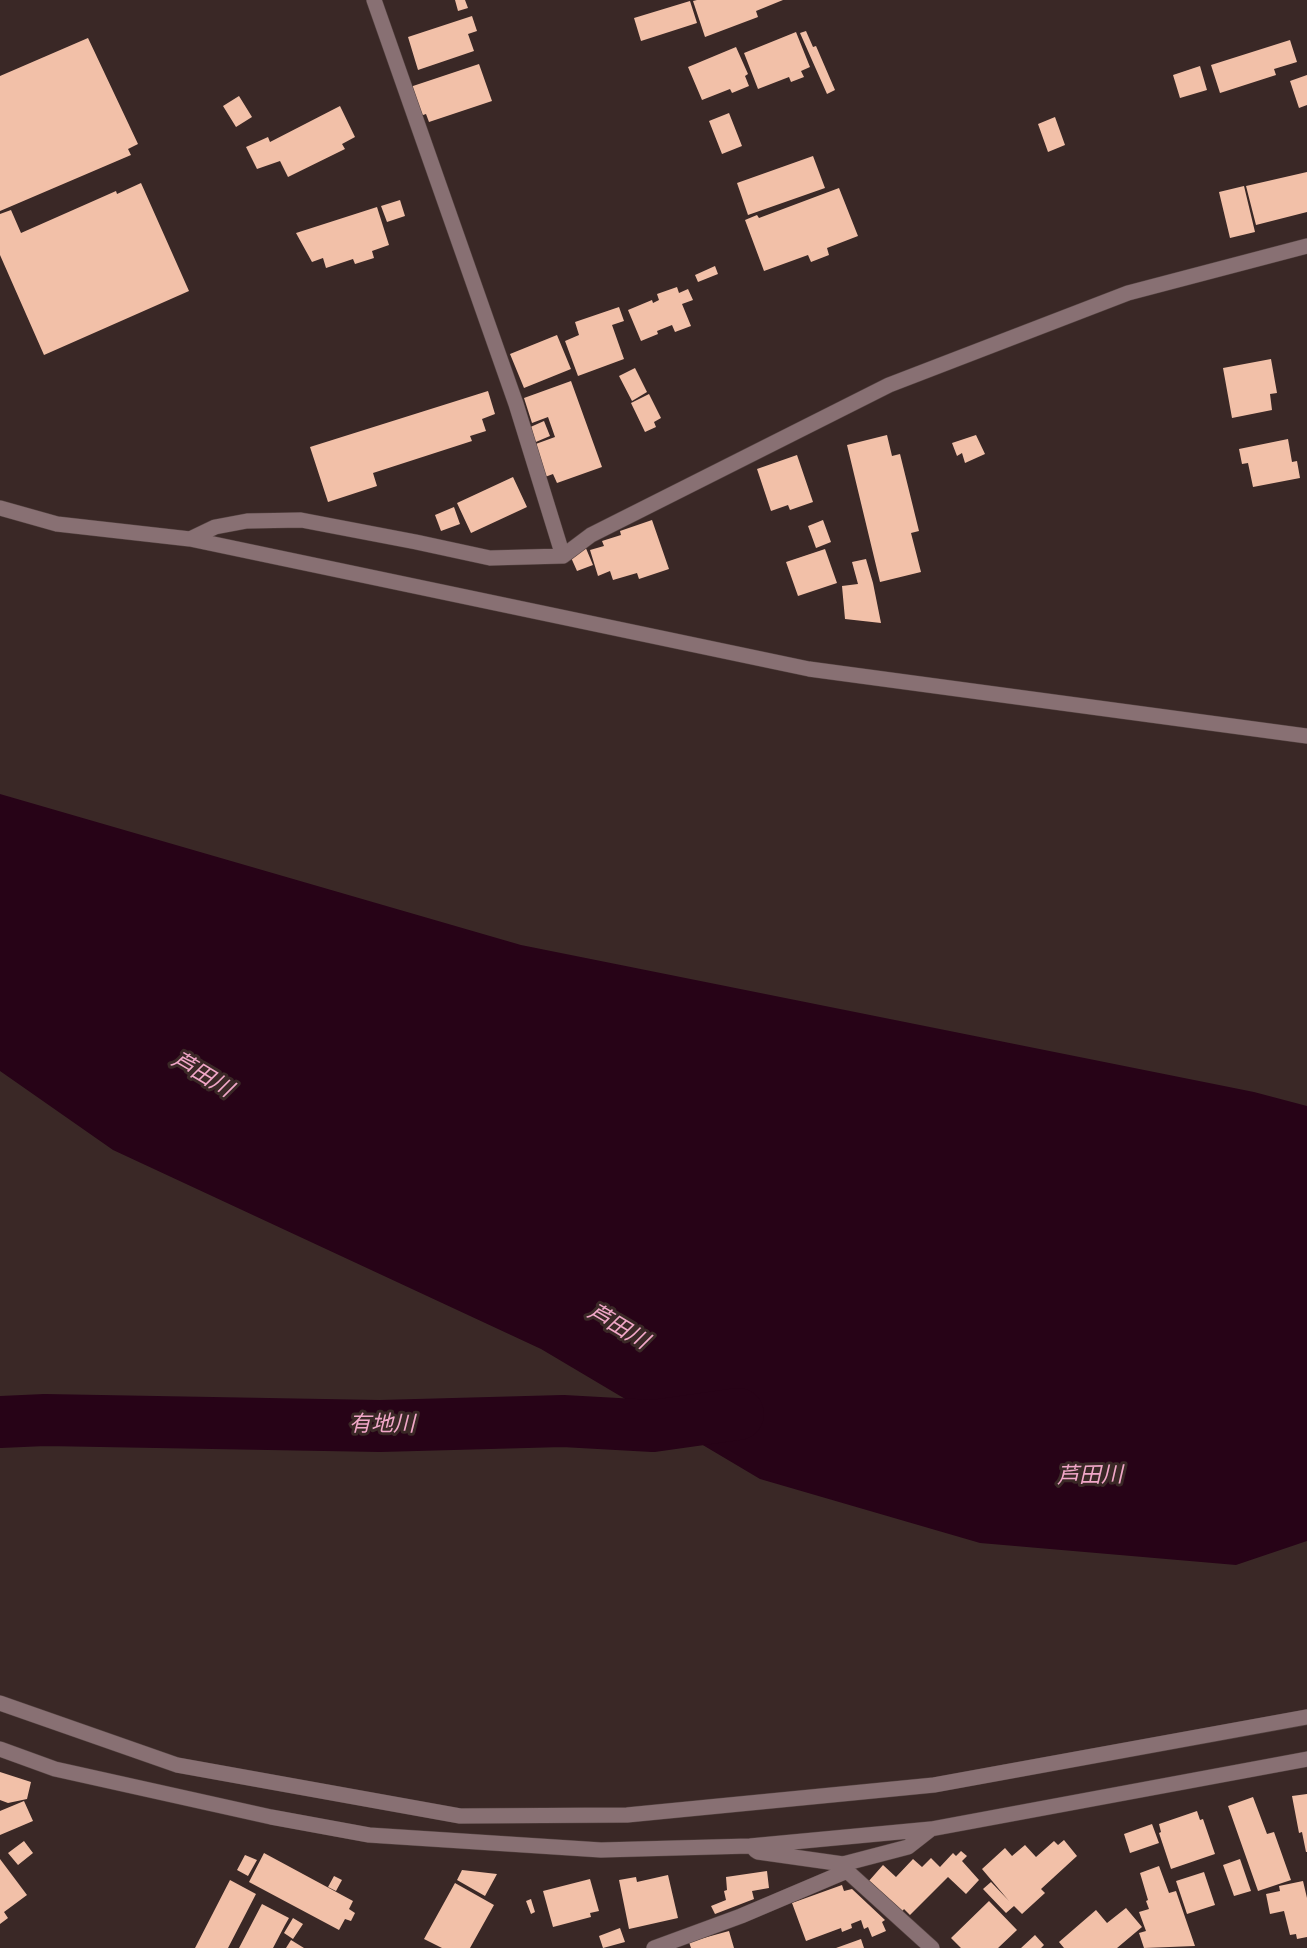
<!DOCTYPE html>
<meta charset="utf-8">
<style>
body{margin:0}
canvas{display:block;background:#3a2826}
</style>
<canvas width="1307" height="1948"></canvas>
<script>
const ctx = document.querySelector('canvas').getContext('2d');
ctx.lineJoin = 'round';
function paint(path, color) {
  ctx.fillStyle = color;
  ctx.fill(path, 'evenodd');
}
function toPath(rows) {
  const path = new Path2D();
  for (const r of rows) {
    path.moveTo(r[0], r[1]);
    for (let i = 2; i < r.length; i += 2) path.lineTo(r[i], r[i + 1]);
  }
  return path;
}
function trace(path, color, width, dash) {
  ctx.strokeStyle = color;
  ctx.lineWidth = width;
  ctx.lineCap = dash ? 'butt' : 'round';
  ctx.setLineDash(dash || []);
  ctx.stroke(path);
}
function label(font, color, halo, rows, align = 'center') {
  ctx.font = font + ' "PT Sans Narrow","Noto Sans JP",sans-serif';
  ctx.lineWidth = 6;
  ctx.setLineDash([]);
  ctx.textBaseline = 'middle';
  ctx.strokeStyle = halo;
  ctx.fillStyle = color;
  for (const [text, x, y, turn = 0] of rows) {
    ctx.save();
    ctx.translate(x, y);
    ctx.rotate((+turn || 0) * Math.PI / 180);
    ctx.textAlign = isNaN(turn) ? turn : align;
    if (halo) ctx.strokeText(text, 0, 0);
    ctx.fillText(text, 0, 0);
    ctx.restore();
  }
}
const water = toPath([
 [0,794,521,945,1254,1092,1307,1106,1307,1541,1236,1565,980,1543,760,1479,541,1349,113,1150,0,1071]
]);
const river = toPath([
 [0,1422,45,1420,380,1426,563,1421,653,1426,738,1414]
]);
const building = toPath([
 [455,0,465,0,468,8,458,11],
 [697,0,783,0,756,11,758,17,705,37,693,1],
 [690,1,697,23,641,41,634,18],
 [472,16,477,31,468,34,474,51,418,70,408,37],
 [806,31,813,47,816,46,835,90,827,94,800,33],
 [796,32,810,67,801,71,804,77,791,82,789,77,758,89,744,53],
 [88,38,138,144,128,149,131,155,0,211,0,76],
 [1290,40,1297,62,1274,69,1276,75,1220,93,1211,65],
 [736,47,748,74,745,76,749,86,732,93,730,89,702,100,688,67],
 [479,64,492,101,429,122,426,114,420,116,410,87],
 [1200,66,1207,90,1180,98,1173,75],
 [1307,75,1307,105,1299,108,1290,81],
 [239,96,252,117,236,127,223,106],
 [340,106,355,137,342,144,345,149,288,177,280,161,257,169,246,147,268,137,270,142],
 [729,113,742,146,722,154,709,121],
 [1055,117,1065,145,1048,152,1038,124],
 [813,156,825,188,748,215,737,183],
 [1307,172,1307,212,1256,225,1246,186],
 [141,183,189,291,44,355,0,255,0,214,11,210,21,233,116,191,117,194],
 [1244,186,1255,232,1230,238,1219,192],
 [839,188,858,236,827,248,829,255,811,262,808,255,764,271,745,220,757,215,759,218],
 [400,200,405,216,387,222,381,206],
 [377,207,389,245,372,251,374,258,355,264,353,259,326,268,323,258,312,262,296,233],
 [715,266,718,274,698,282,695,275],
 [677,287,679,293,688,289,693,300,682,304,691,326,675,332,672,325,657,331,658,334,641,341,628,310,652,300,653,303,659,300,657,294],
 [619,307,624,321,612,325,624,359,578,376,565,341,579,335,575,322],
 [557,335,571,369,524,388,510,354],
 [1271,359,1277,393,1270,394,1272,410,1232,418,1223,368],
 [635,368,647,392,632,401,619,376],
 [571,381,602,467,557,483,553,474,545,477,533,445,555,437,548,417,532,423,524,398],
 [488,391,495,414,482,419,486,431,470,436,472,441,373,473,377,486,328,502,310,447],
 [649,394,661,418,654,422,656,427,645,432,631,403],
 [544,421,550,436,531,444,526,429],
 [887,435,892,456,900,454,919,531,911,533,921,572,880,582,847,445],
 [976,435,985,454,965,463,962,453,957,456,952,443],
 [1288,439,1292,462,1297,461,1300,478,1253,487,1248,463,1242,464,1239,449],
 [797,455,813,502,790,510,788,505,771,511,757,469],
 [513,477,527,507,471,533,457,503],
 [454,507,460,524,441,531,435,515],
 [652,520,669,569,639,579,637,573,613,580,610,571,598,576,590,550,604,546,602,541,621,535,620,531],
 [823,520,831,542,816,548,808,526],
 [585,546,593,565,577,571,569,553],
 [825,549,837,583,798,596,786,562],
 [866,559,873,583,881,623,845,619,842,586,858,584,852,562],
 [0,1772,31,1782,27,1799,8,1803,0,1800],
 [1307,1794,1307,1852,1306,1852,1302,1832,1299,1833,1292,1796],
 [1253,1797,1267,1834,1274,1832,1291,1880,1258,1891,1228,1806],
 [24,1801,33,1821,0,1835,0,1811],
 [1197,1811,1200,1820,1203,1819,1215,1854,1171,1869,1159,1833,1161,1832,1159,1824],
 [1152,1824,1159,1843,1130,1853,1124,1834],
 [1064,1840,1077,1856,1041,1889,1045,1893,1022,1914,1014,1906,1006,1913,983,1889,991,1882,1009,1901,982,1869,1005,1848,1012,1856,1025,1845,1036,1857,1054,1841,1058,1845],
 [24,1841,33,1853,18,1865,8,1853],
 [961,1851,967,1856,962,1861,979,1880,966,1894,948,1877,910,1915,904,1909,901,1913,868,1882,883,1865,896,1877,913,1859,922,1867,931,1858,940,1867,953,1853,956,1856],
 [264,1853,353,1901,349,1909,355,1913,351,1921,345,1919,339,1930,249,1882],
 [245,1855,257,1860,248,1876,237,1870],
 [0,1859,27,1895,4,1912,8,1918,0,1924],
 [1240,1859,1251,1891,1234,1896,1223,1865],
 [1159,1866,1169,1893,1176,1891,1195,1946,1144,1948,1139,1933,1146,1931,1139,1912,1149,1909,1146,1901,1148,1900,1140,1873],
 [462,1870,497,1874,485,1896,457,1880],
 [767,1871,769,1888,752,1891,754,1899,715,1914,711,1906,726,1900,724,1891,727,1890,726,1877],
 [1204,1872,1215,1905,1187,1914,1176,1881],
 [668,1875,678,1918,629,1929,619,1880,636,1877,637,1882],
 [334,1876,342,1880,336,1891,328,1887],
 [590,1879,599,1911,590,1913,591,1917,553,1927,543,1891],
 [230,1880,256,1894,228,1948,195,1948],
 [1303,1881,1307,1898,1307,1937,1297,1939,1296,1934,1290,1935,1284,1911,1270,1914,1266,1894,1280,1891,1279,1886],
 [455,1883,494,1905,470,1948,442,1948,424,1939],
 [842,1885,844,1891,852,1889,885,1920,882,1922,886,1931,872,1937,868,1927,864,1929,861,1920,851,1924,852,1928,842,1932,841,1928,806,1941,792,1903],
 [531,1899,535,1912,531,1914,526,1901],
 [989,1901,1017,1930,998,1948,961,1948,951,1938],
 [262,1904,289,1918,285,1925,273,1948,239,1948],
 [1126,1908,1142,1927,1117,1948,1064,1948,1059,1942,1096,1910,1107,1923],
 [293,1918,303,1924,293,1939,284,1933],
 [620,1928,625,1942,603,1948,599,1936],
 [729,1931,734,1948,691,1948,689,1942],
 [1035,1935,1044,1945,1041,1948,1021,1948],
 [861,1939,864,1948,836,1948],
 [291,1940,304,1948,286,1948]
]);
const minor = toPath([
 [374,0,516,404,563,556],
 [0,508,57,524,190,539,809,669,1307,736],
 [190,539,215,527,247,521,301,520,416,542,490,558,563,556,591,535,889,385,1128,293,1307,246],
 [0,1703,177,1765,460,1816,627,1815,934,1785,1307,1717],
 [0,1749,55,1769,271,1817,369,1835,601,1850,750,1846,931,1829,1307,1759],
 [755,1850,758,1852,843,1864,908,1847,931,1829],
 [843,1864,847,1871,932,1948],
 [654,1948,741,1916,847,1871]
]);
const waterNames = [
 ["芦田川",202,1075,31],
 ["芦田川",618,1327,31],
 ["有地川",382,1425],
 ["芦田川",1090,1476,-1]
];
paint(water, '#270317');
trace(river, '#270317', 52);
paint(building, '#f2c0a8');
trace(minor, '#544341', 16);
trace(minor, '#887073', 15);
label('italic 22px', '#f1a7c8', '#3a2826', waterNames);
</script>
